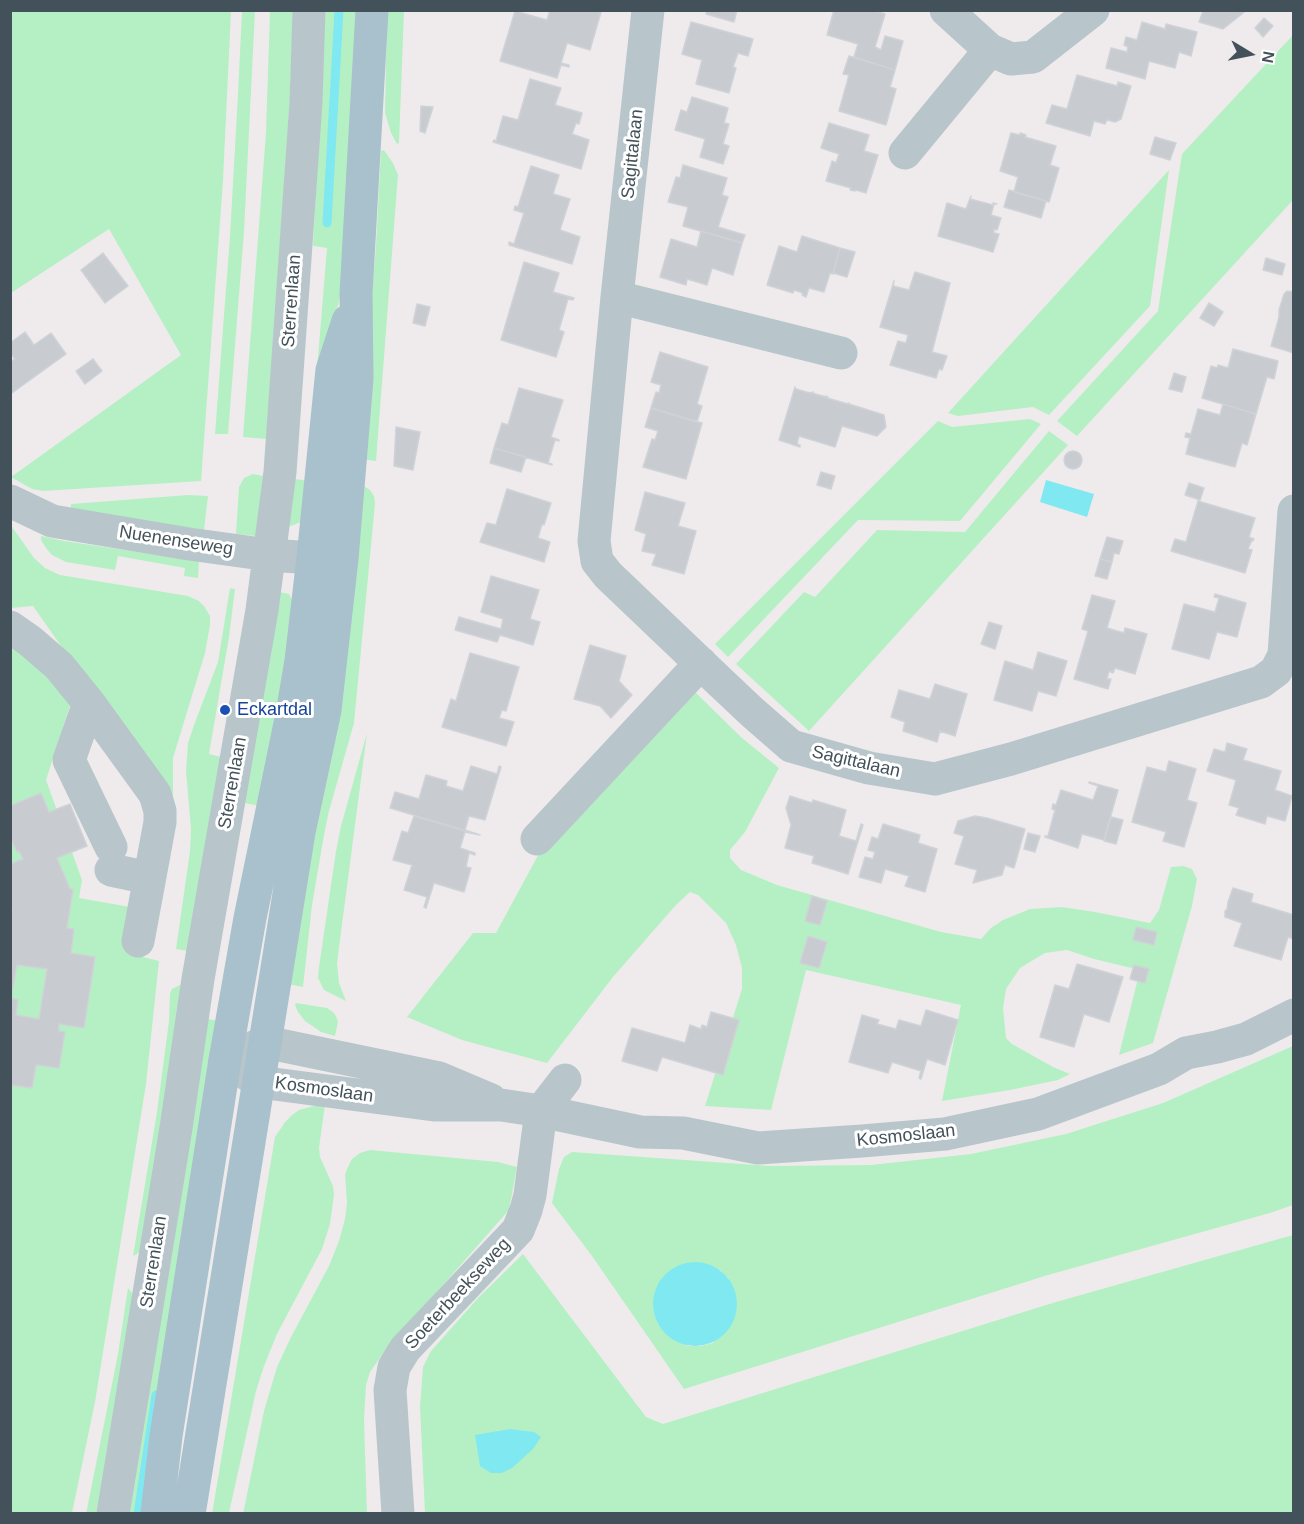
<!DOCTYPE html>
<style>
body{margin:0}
#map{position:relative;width:1304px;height:1524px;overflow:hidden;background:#efebec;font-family:Arial,sans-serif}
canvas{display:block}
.frame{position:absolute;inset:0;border:12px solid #43525a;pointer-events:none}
.north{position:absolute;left:1220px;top:24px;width:60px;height:60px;-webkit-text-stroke:4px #fff;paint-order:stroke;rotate:100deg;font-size:16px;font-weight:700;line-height:24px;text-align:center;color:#43525a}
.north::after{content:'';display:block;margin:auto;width:21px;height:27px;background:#43525a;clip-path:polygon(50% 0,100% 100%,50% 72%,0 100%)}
</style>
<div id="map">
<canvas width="1304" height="1524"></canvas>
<div class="frame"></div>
<div class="north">N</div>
</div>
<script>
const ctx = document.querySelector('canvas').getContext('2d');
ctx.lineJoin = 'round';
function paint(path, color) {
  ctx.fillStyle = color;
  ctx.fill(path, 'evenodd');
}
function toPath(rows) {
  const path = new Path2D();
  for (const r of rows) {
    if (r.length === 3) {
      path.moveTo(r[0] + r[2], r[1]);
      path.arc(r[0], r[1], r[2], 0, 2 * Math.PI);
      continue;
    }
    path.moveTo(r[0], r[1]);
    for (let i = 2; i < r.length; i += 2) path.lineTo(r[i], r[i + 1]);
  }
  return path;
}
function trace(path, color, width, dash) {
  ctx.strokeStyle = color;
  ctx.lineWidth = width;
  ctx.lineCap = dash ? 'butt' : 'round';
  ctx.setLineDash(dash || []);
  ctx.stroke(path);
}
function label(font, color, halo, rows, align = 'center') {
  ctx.font = font + ' Arial,sans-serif';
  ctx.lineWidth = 6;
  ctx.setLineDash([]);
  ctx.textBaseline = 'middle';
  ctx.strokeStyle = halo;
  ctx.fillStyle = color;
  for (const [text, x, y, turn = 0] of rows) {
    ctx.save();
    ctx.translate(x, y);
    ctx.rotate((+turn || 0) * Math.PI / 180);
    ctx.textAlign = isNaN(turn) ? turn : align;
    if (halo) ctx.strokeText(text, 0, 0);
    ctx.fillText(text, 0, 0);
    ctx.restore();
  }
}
const green = toPath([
 [11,10,231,11,223,181,201,481,43,491,32,489,11,477,181,355,109,229,11,293],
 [242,11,255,11,244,232,228,434,215,434,230,236,238,94],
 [270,11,293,11,290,97,267,439,243,437,266,132],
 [324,11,357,11,340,296,325,365,310,454,327,248,313,246,321,100],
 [387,11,404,11,399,143,397,144,391,133,385,113],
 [1293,35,1293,200,1077,436,1057,421,1158,311,1182,154],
 [384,150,393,163,398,175,376,461,359,459,376,245,381,151],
 [1169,170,1150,306,1049,415,1033,407,958,416,948,413],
 [1030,419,1041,424,960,521,858,520,728,657,715,644,938,421,952,427],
 [1049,431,1068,445,809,731,736,664,804,592,815,597,877,530,965,532],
 [253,474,263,476,256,536,236,534,239,487,244,478],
 [294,479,312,481,309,519,288,527],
 [364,486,370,490,374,496,375,504,354,723,329,811,324,835,312,905,303,987,287,984],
 [188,495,208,496,204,530,71,511,71,504],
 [10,524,34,558,45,568,60,575,188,596,199,601,204,606,210,616,210,625,205,653,173,758,173,796,167,797,33,606,11,608],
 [41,536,64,541,199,561,198,578,184,576,185,568,118,556,115,570,66,562,52,555,46,548,41,540],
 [230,588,235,589,229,637,209,754,221,757,188,951,176,949,190,851,191,829,186,771,188,743,194,725,218,662],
 [280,592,289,594,293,602,294,612,260,806,244,803],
 [20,646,49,674,71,703,46,780,82,880,79,898,136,908,128,953,159,961,146,1084,95,1402,72,1513,11,1513,10,651],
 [691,688,742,738,779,768,745,832,730,850,730,858,741,870,777,885,941,932,981,939,991,928,1003,920,1030,909,1062,907,1095,912,1150,923,1159,910,1171,867,1183,866,1192,869,1197,879,1192,906,1153,1043,1119,1055,1140,970,1094,959,1067,950,1045,953,1020,968,1006,989,1003,1008,1006,1038,1012,1044,1053,1067,1070,1074,1058,1080,1010,1090,942,1101,961,1005,806,970,771,1110,705,1106,742,989,742,968,736,945,726,923,698,895,690,892,675,906,613,977,547,1063,462,1040,407,1017,473,933,496,933,543,846],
 [367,733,337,963,339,983,346,1001,324,990,318,978,319,967,336,851,341,826],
 [180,985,183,985,140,1252,133,1256,157,1112,169,1021,170,993,172,989],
 [296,1003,327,1008,333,1012,336,1016,338,1022,335,1036,321,1032,305,1021,298,1012,295,1005],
 [208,1019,224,1022,149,1513,129,1514],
 [1293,1046,1293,1205,1270,1213,1048,1275,684,1389,592,1256,552,1203,559,1169,564,1157,572,1152,770,1166,871,1165,971,1154,1066,1134,1163,1103],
 [709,1265,720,1270,729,1279,713,1343,701,1346,688,1346,666,1334,658,1324,654,1312,654,1300,657,1287,664,1277,673,1269],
 [317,1105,325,1105,319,1148,320,1157,333,1186,334,1195,330,1224,322,1249,277,1334,264,1366,256,1391,229,1513,212,1514,275,1137,285,1122,292,1115,299,1110],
 [370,1150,498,1162,517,1167,509,1210,384,1352,370,1372,366,1385,364,1420,367,1513,243,1514,264,1411,277,1367,291,1337,329,1266,339,1241,345,1219,347,1203,345,1175,347,1169,352,1159,360,1153],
 [1293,1235,1293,1513,425,1513,420,1406,423,1367,431,1351,479,1297,523,1254,646,1417,663,1424,1056,1302],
 [128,1288,133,1294,97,1513,86,1514,118,1354]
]);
const water = toPath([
 [1046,480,1094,494,1087,517,1040,502],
 [695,1304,42],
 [510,1429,534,1432,541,1437,533,1449,512,1468,502,1473,491,1473,480,1466,475,1435]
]);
const stream = toPath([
 [327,223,339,10],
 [138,1514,156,1395]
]);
const building = toPath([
 [550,10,596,10,601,12,590,50,567,43,561,63,569,65,569,67,561,65,557,78,500,61,515,11,547,20,550,10],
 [707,10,737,10,734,22,706,14,707,10],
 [834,10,873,10,885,14,875,47,881,50,885,36,903,41,895,70,854,57,858,44,827,35,834,10],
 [1202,10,1247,10,1223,29,1199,22,1203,11,1202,10],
 [1264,18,1273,26,1263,37,1255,28,1264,18],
 [691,22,753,39,748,56,738,53,733,67,736,68,729,93,696,84,702,60,682,54,691,22],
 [1142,22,1165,29,1166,24,1197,32,1191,56,1179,52,1175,68,1149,61,1145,79,1106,68,1111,48,1127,52,1128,47,1124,45,1126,37,1137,40,1142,22],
 [849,56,895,70,890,87,896,89,886,125,839,111,849,75,843,74,849,56],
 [1077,75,1117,86,1118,82,1131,86,1121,119,1115,122,1107,120,1105,124,1094,121,1090,136,1046,123,1052,105,1067,109,1077,75],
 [530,79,561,88,555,105,582,113,579,124,576,123,572,134,589,140,581,169,493,142,494,140,496,141,503,116,518,120,530,79],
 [692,97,728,108,724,123,729,124,723,144,729,146,723,164,700,157,705,139,675,130,681,110,687,112,692,97],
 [421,106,433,107,425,133,420,131,421,106],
 [829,123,869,135,864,151,878,155,866,193,856,190,855,191,850,190,851,188,826,181,832,161,836,163,839,154,821,148,829,123],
 [1011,133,1020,135,1020,133,1026,135,1025,137,1056,146,1050,165,1059,168,1049,202,1014,192,1018,177,1000,171,1011,133],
 [1155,137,1176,143,1170,160,1150,154,1155,137],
 [683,165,727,178,722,195,728,197,718,227,745,235,742,243,683,226,688,207,668,202,676,177,680,178,683,165],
 [531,166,559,175,553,194,570,199,560,230,580,237,572,264,509,245,509,242,514,244,524,213,514,210,515,206,518,207,531,166],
 [1009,190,1046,201,1041,218,1004,207,1009,190],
 [971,196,970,199,993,205,993,203,997,204,994,204,991,215,1001,218,997,230,994,229,994,233,999,234,993,252,938,236,947,203,966,209,971,196],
 [701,231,742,243,733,275,712,268,707,285,687,279,686,285,660,277,671,239,697,247,701,231],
 [802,236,840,248,833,274,830,273,824,292,809,288,806,297,802,295,803,293,794,290,793,293,767,285,779,246,797,252,802,236],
 [840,248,855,252,847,277,833,273,840,248],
 [103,253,128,286,105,303,81,270,103,253],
 [1266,258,1285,264,1282,275,1263,270,1266,258],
 [524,262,559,273,553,292,574,298,573,300,568,299,559,330,564,332,556,357,501,340,524,262],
 [915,272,950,283,932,352,947,356,942,370,939,369,936,378,890,365,898,341,906,343,908,335,880,327,894,281,893,286,909,290,915,272],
 [1287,291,1294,292,1294,353,1271,346,1279,317,1279,310,1284,294,1287,291],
 [1209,303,1223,312,1214,326,1200,318,1209,303],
 [417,304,430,307,425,326,413,323,417,304],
 [25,332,34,345,51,333,66,354,12,393,10,391,10,362,15,359,10,353,10,343,25,332],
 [1233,349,1278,361,1274,379,1267,377,1256,414,1202,398,1211,366,1217,368,1218,365,1228,368,1233,349],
 [660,352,708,367,697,404,702,406,697,422,651,408,656,392,659,393,661,385,651,382,660,352],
 [93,359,102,371,85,384,76,371,93,359],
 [1174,373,1186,377,1182,392,1169,389,1174,373],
 [795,387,796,389,810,393,813,392,812,393,826,397,826,396,828,397,827,398,848,404,849,403,849,404,884,415,886,427,877,436,842,426,835,447,799,436,797,444,800,445,800,447,779,440,795,387],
 [519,388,563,400,551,437,559,440,559,441,555,440,548,463,552,464,552,465,494,448,502,423,508,425,519,388],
 [1223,404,1256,414,1247,445,1242,443,1235,467,1186,454,1190,438,1185,437,1186,433,1191,434,1198,409,1220,415,1223,404],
 [651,408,702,423,686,479,643,467,652,439,655,440,658,431,645,427,651,408],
 [396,427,420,432,413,470,394,466,396,427],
 [494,448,526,457,521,472,490,463,494,448],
 [1073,460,9],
 [821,472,835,476,831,489,817,485,821,472],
 [1189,483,1204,488,1200,500,1185,495,1189,483],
 [507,489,551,503,544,525,542,524,538,538,550,542,544,562,480,542,487,523,496,525,507,489],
 [645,492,685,503,678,526,696,531,684,574,652,565,656,554,642,551,646,534,635,530,645,492],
 [1198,501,1255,518,1249,537,1254,539,1253,541,1252,540,1248,549,1252,550,1245,573,1171,551,1175,539,1186,542,1198,501],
 [1107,537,1123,541,1119,554,1114,553,1112,562,1100,559,1107,537],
 [1100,559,1112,562,1107,579,1095,576,1100,559],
 [491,576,539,590,530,619,540,622,533,645,500,635,497,642,455,630,459,617,501,629,503,619,481,612,491,576],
 [1215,594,1246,603,1237,637,1217,632,1209,659,1172,649,1184,604,1215,612,1219,598,1214,597,1215,594],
 [1092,595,1115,601,1107,628,1124,633,1125,628,1147,634,1135,674,1115,668,1113,673,1109,671,1107,679,1111,679,1108,689,1074,679,1088,631,1082,629,1092,595],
 [989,622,1002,626,995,649,981,644,989,622],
 [590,645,626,656,619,681,632,695,611,718,600,706,574,699,590,645],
 [1038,652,1067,661,1056,696,1038,691,1032,711,994,700,1005,661,1033,670,1038,652],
 [470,653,519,667,506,711,502,710,499,718,514,722,506,746,442,727,451,699,456,701,470,653],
 [935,684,967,694,955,736,940,731,937,742,903,731,905,722,891,717,899,690,930,699,935,684],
 [1227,743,1247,749,1243,760,1281,771,1275,790,1292,796,1285,821,1267,816,1265,824,1236,815,1239,808,1229,805,1236,780,1207,771,1214,749,1225,752,1227,743],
 [1169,761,1196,769,1187,800,1197,803,1184,847,1163,841,1166,832,1132,822,1147,767,1166,772,1169,761],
 [471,766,497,774,499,766,501,767,485,820,469,816,465,830,480,835,390,808,395,792,419,799,426,775,447,781,446,786,463,791,471,766],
 [1089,782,1118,790,1104,840,1082,834,1078,848,1045,837,1045,836,1048,836,1055,810,1052,809,1053,804,1056,805,1061,790,1093,800,1098,786,1089,783,1089,782],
 [41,793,49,812,70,804,87,846,57,858,70,889,73,889,67,928,74,929,71,953,95,957,84,1028,59,1024,59,1031,65,1032,59,1068,36,1065,32,1088,10,1085,10,920,12,909,10,906,10,864,23,859,19,851,17,852,10,837,10,806,41,793],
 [17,965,47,969,39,1019,16,1015,18,1000,11,998,17,965],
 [790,796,812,803,813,800,846,810,839,836,856,841,861,824,863,825,848,874,812,863,814,856,785,848,791,825,786,808,790,796],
 [414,816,480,835,465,832,460,848,475,853,475,855,469,853,466,867,471,868,464,892,434,883,426,908,424,907,427,897,404,890,412,865,393,860,402,831,408,833,414,816],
 [975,816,987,818,1025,829,1014,868,1005,865,1002,875,973,883,977,870,955,864,964,836,954,833,958,821,975,816],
 [1111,817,1123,820,1116,844,1104,841,1111,817],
 [883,824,920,835,918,843,937,849,925,892,905,886,909,876,885,869,881,883,859,877,865,857,873,859,875,852,868,850,872,837,878,839,883,824],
 [1028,833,1040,836,1035,852,1024,849,1028,833],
 [1233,888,1253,894,1251,902,1294,915,1294,939,1288,937,1281,960,1234,946,1242,923,1225,917,1225,911,1227,909,1228,902,1233,888],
 [812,896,827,901,820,925,805,921,812,896],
 [1136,927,1157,932,1154,945,1133,940,1136,927],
 [808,936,827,942,819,968,800,963,808,936],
 [1077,964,1123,977,1109,1022,1084,1014,1074,1047,1040,1037,1055,985,1069,989,1077,964],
 [1134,965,1149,969,1145,983,1130,979,1134,965],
 [926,1010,958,1020,945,1065,927,1059,921,1079,919,1078,921,1071,892,1062,888,1073,849,1062,862,1015,879,1020,877,1024,896,1029,899,1020,921,1026,926,1010],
 [711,1012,739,1020,723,1075,662,1057,657,1071,622,1061,632,1028,685,1043,690,1025,701,1029,702,1025,707,1027,711,1012]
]);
const minor = toPath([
 [648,10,617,297,594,541,597,561,608,575,717,679,752,712,791,746,869,768,935,779,1011,759,1261,682,1276,671,1284,655,1294,511],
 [946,10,990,50,1011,59,1033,57,1093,10],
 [905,153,990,50],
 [617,297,841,353],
 [10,501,52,521,189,544,269,555,313,558,337,545],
 [10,627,30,641,59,666,89,703,155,794,160,811,160,822,138,941],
 [89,703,69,760,111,847],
 [537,839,701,663],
 [111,870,149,878],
 [238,1054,265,1042,439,1078,491,1100],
 [225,1060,259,1082,434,1105,501,1105,541,1111,640,1132,683,1133,758,1148,862,1141,945,1134,1038,1114,1159,1069,1186,1053,1217,1047,1246,1039,1294,1015],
 [113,1514,176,1128,198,979,262,610,280,472,306,102,309,10],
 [398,1514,390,1390,394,1367,405,1349,518,1230,526,1210,530,1195,541,1111,565,1080]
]);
const major = toPath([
 [157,1514,166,1436,225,1060,250,918,292,714,301,661,313,558,332,370,348,321],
 [189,1514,299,832,325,710,342,559,357,379,356,294,372,10]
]);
const markers = [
 [225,710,6,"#1a4fb4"]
];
const streetNames = [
 ["Sagittalaan",633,154,-84],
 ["Sterrenlaan",292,301,-86],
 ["Nuenenseweg",176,541,9],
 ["Sagittalaan",856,762,13],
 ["Sterrenlaan",233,783,-80],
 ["Kosmoslaan",324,1090,8],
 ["Kosmoslaan",906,1136,-6],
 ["Sterrenlaan",154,1262,-81],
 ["Soeterbeekseweg",458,1294,-47]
];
const transitNames = [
 ["Eckartdal",237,710]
];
paint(green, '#b5f0c4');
paint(water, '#80e8f0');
trace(stream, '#80e8f0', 9);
paint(building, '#c8ccd1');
trace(building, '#cfd3d8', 1.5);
trace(minor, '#b8c6cc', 33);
trace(major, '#a9c0cd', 33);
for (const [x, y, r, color] of markers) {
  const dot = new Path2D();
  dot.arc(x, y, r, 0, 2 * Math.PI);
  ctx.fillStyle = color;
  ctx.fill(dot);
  trace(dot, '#fff', 2);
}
label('18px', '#43525a', '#fff', streetNames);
label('18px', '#164399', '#fff', transitNames, 'left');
</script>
